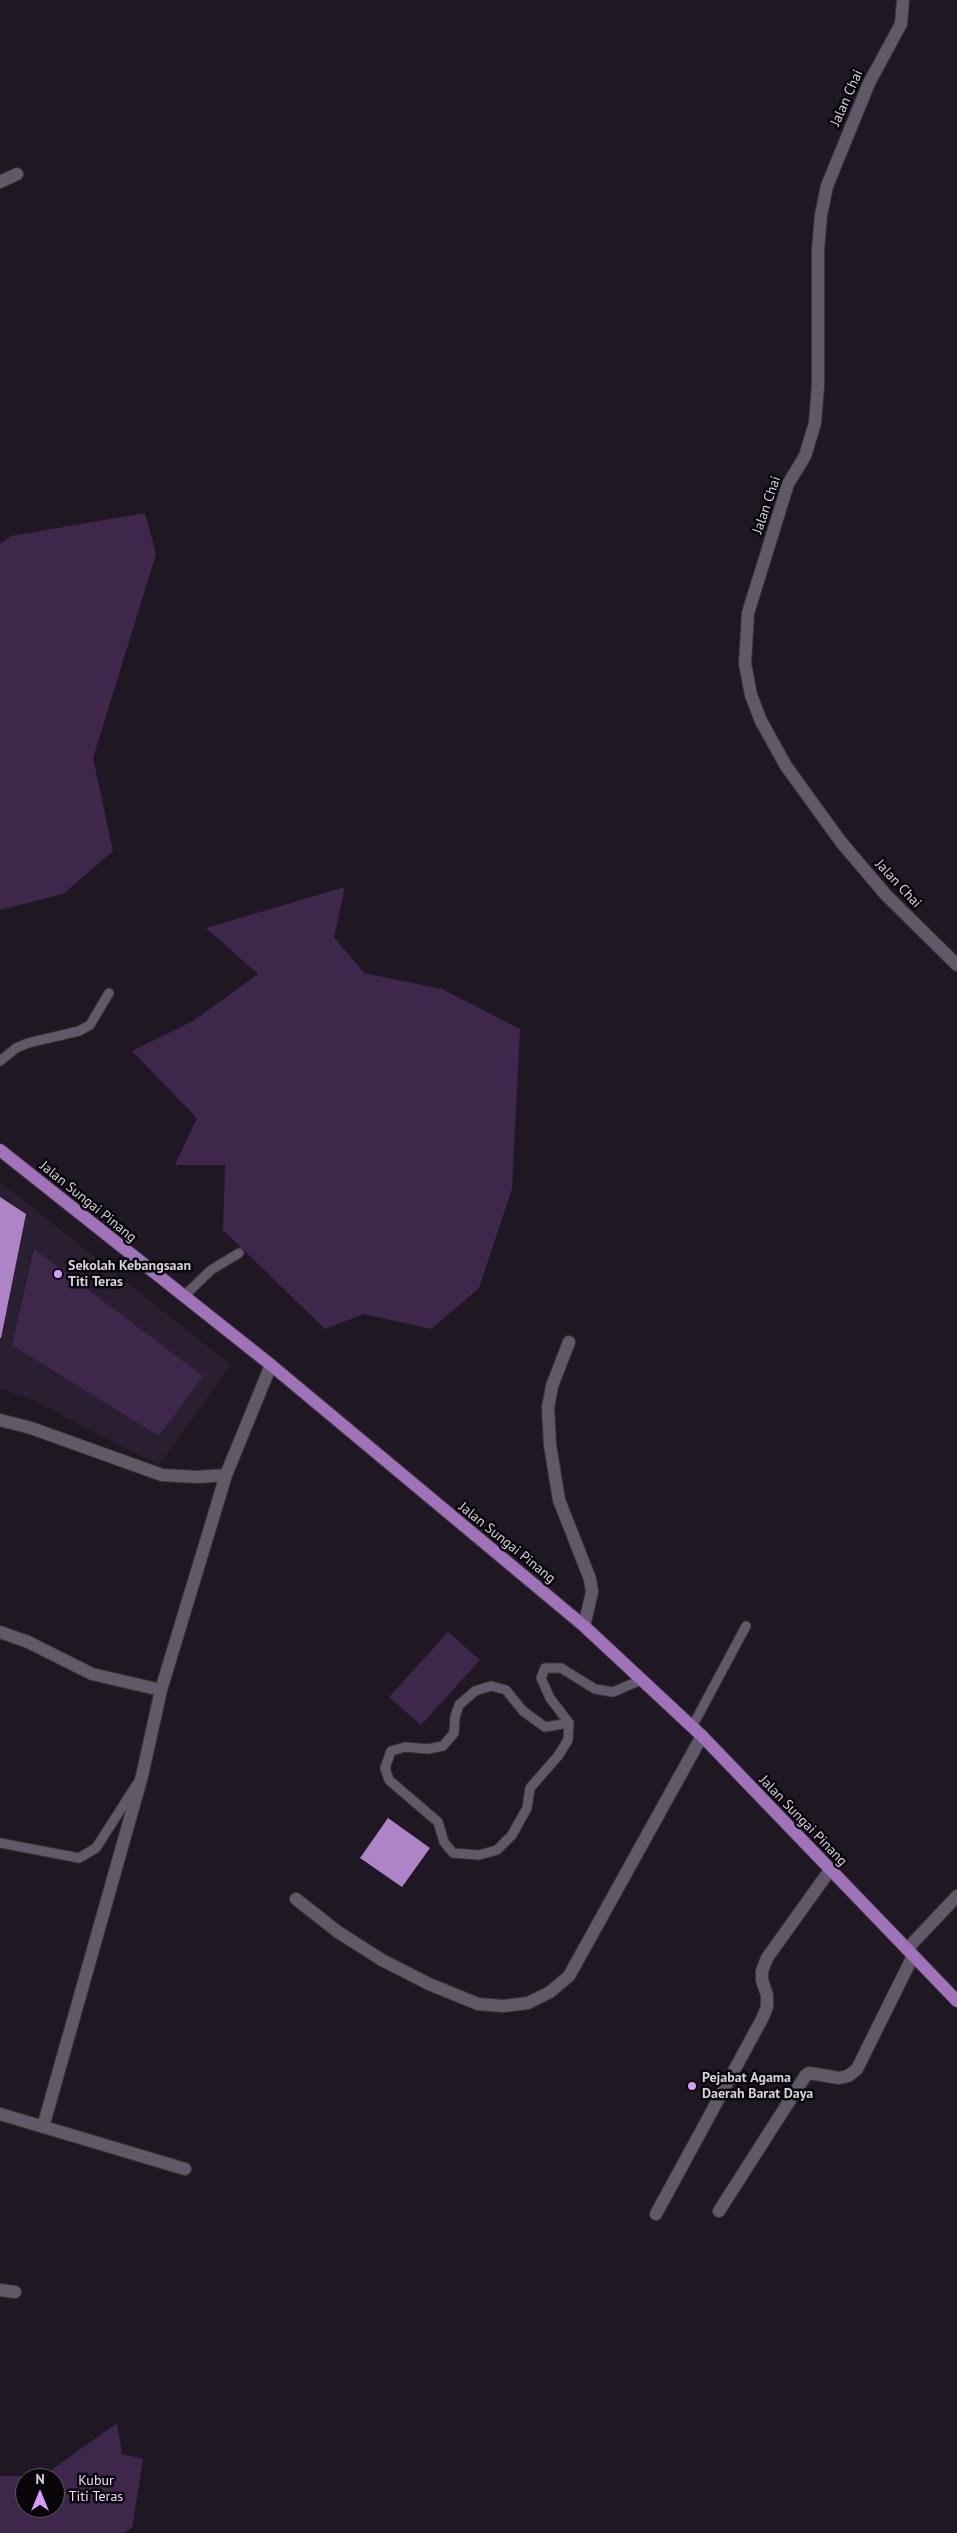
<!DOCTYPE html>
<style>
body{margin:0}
#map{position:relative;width:957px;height:2533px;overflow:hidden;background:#1f1823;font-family:"PT Sans",sans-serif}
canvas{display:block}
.north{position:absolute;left:15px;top:2468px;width:50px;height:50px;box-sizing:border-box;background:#070509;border:1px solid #5a575c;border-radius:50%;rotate:0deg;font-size:14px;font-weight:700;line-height:20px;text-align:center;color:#d6d1d9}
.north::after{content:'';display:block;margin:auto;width:18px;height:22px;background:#d79bf9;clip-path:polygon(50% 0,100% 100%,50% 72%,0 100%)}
</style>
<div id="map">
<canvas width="957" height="2533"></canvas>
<div class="north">N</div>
</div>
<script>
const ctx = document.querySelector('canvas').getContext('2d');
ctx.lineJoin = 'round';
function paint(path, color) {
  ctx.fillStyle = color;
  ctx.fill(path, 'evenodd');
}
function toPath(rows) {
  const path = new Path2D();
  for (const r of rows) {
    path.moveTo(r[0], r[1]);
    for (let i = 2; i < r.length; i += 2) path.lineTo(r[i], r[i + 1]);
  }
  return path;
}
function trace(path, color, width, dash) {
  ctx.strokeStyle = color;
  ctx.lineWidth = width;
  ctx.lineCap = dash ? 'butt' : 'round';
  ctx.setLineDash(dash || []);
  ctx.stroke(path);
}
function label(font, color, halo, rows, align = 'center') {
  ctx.font = font + ' "PT Sans",sans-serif';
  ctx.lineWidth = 5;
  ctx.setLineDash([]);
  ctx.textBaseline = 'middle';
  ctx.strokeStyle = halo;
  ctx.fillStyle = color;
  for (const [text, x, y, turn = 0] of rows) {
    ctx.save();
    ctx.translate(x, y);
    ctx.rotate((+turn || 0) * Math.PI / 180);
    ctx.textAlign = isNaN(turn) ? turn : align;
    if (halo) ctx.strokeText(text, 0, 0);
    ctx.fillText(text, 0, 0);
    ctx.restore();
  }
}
const built = toPath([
 [0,1182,231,1365,159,1465,30,1399,0,1389]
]);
const green = toPath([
 [145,513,156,554,93,758,113,851,63,894,0,910,0,544,11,536],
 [345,887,334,937,364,973,442,989,520,1029,512,1189,479,1288,431,1329,364,1314,325,1329,223,1230,225,1165,175,1165,197,1118,132,1051,193,1021,258,974,206,928],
 [34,1249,203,1376,159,1436,12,1345],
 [448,1632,480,1660,421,1725,389,1697],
 [117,2423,122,2454,143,2459,132,2528,123,2533,0,2533,0,2476,43,2476],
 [25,2478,55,2478,55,2508,25,2508]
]);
const building = toPath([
 [0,1197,26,1214,1,1338,0,1338],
 [388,1818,430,1848,402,1887,360,1858]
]);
const service = toPath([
 [0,1061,16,1048,28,1043,79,1031,90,1025,109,993],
 [183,1297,211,1270,239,1253],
 [569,1723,545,1727,523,1711,506,1690,491,1686,475,1691,459,1705,455,1717,454,1733,443,1746,428,1749,405,1747,391,1751,385,1768,389,1780,438,1822,444,1842,453,1853,479,1855,497,1850,512,1835,527,1808,530,1788,558,1756,568,1740,569,1723,550,1698,541,1678,545,1668,561,1668,595,1689,613,1692,641,1680],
 [692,1727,746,1626],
 [0,1843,79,1858,96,1848,137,1784]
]);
const minor = toPath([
 [903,0,901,24,869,83,827,186,821,215,818,250,818,386,815,423,805,456,788,484,748,613,745,664,751,695,761,721,786,766,841,842,886,895,957,965],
 [0,182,17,174],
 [569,1342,552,1386,548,1408,550,1445,559,1500,590,1579,592,1592,584,1626],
 [0,1420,31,1428,162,1475,197,1477,226,1475],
 [0,1632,28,1642,92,1674,161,1690],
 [296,1899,338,1932,382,1960,429,1984,478,2004,503,2006,528,2003,550,1992,569,1976,702,1736],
 [907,1949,957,1896],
 [0,2114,185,2169],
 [43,2127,142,1776,161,1690,226,1475,271,1365],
 [719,2211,806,2075,809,2073,839,2078,848,2076,857,2069,913,1956],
 [656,2214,762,2019,767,2007,767,1995,762,1980,762,1971,767,1958,830,1870],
 [0,2290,15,2292]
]);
const primary = toPath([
 [0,1150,271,1365,584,1626,702,1736,957,2001]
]);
const markers = [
 [58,1274,5,"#d79bf9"],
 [692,2086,5,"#d79bf9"]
];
const streetNames = [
 ["Jalan Chai",847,98,-66],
 ["Jalan Chai",767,505,-71],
 ["Jalan Chai",898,884,47],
 ["Jalan Sungai Pinang",88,1202,39],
 ["Jalan Sungai Pinang",507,1543,39],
 ["Jalan Sungai Pinang",803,1821,46]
];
const poiNames = [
 ["Sekolah Kebangsaan",68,1266],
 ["Titi Teras",68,1282],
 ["Pejabat Agama",702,2078],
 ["Daerah Barat Daya",702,2094]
];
const parkNames = [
 ["Kubur",96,2481],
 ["Titi Teras",96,2497]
];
paint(built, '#291f30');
paint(green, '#3e274a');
paint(building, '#ae84c6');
trace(service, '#3a353d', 11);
trace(minor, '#3a353d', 14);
trace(primary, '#3a353d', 14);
trace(service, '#625968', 9);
trace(minor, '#625968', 12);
trace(primary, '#a072ba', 12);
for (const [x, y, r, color] of markers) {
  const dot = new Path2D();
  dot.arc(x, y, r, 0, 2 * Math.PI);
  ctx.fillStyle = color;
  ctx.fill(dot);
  trace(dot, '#070509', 2);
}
label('14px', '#d6d1d9', '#070509', streetNames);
label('bold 14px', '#d6d1d9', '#070509', poiNames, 'left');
label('14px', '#f1dafe', '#070509', parkNames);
</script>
